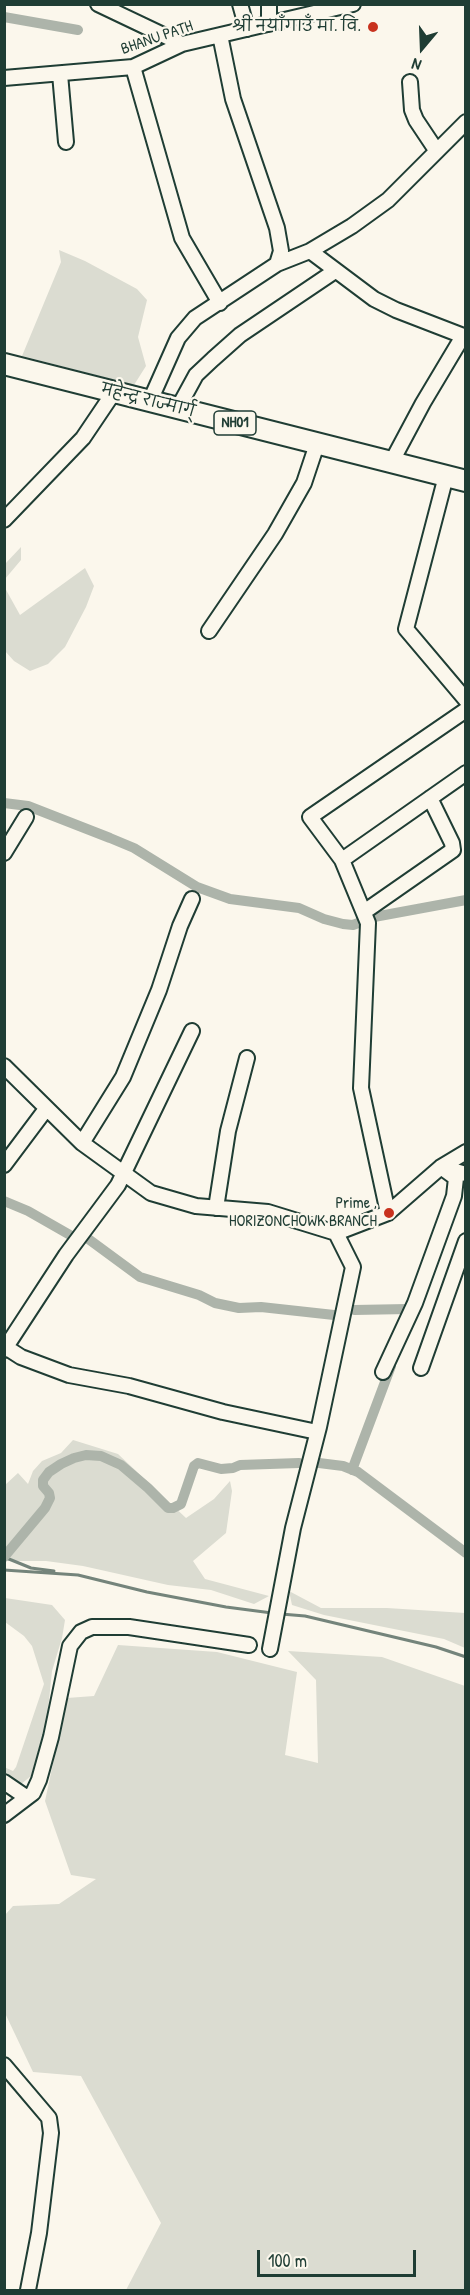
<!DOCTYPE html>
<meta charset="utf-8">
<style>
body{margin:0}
#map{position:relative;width:470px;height:2295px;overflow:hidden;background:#fbf7ec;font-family:"Patrick Hand",sans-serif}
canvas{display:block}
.frame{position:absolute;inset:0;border:6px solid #1f3d34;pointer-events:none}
.north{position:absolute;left:392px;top:18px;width:60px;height:60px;-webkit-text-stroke:4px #fbf7ec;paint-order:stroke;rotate:199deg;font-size:16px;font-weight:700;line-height:24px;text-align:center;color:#1f3d34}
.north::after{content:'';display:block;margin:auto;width:21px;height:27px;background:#1f3d34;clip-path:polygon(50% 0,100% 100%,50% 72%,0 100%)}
.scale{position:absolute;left:257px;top:2250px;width:159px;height:27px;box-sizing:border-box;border:3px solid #1f3d34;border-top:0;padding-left:8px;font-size:18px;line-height:21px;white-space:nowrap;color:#1f3d34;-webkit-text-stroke:4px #fbf7ec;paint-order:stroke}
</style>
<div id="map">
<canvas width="470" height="2295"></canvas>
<div class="frame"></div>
<div class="north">N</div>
<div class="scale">100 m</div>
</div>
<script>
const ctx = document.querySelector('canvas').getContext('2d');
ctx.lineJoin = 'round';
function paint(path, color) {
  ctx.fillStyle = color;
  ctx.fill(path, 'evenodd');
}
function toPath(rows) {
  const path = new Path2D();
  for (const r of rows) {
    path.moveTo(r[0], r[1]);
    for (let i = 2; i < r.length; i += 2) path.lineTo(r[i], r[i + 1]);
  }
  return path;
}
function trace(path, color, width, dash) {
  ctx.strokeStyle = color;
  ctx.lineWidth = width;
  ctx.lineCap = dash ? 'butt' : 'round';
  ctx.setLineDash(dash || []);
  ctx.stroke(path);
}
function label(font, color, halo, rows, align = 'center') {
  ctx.font = font + ' "Patrick Hand","Playpen Sans Deva",sans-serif';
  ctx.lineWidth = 4.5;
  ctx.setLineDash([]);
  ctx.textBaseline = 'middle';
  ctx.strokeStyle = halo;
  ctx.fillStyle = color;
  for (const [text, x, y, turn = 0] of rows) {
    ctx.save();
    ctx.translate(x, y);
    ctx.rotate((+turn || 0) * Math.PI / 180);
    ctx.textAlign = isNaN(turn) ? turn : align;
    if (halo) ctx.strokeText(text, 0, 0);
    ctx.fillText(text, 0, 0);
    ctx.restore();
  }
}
const green = toPath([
 [59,250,85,261,137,289,147,300,138,337,146,366,134,385,22,356,61,262],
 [21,547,21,560,5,579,5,564],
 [85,568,94,586,86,607,65,647,48,664,30,671,14,661,5,651,5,588,20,615],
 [73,1440,118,1454,186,1518,214,1499,230,1481,232,1491,226,1533,193,1561,205,1579,269,1596,254,1604,211,1590,168,1585,83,1566,46,1561,5,1561,5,1485,18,1473,28,1484,33,1471,42,1461,61,1453],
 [289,1591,321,1608,387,1608,465,1613,465,1648,444,1639,324,1615,292,1605],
 [5,1598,52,1605,65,1620,62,1638,52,1671,47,1720,31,1776,20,1785,5,1776,4,1767,13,1771,16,1767,44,1684,32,1646,24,1636,5,1622],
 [118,1645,217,1652,297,1672,285,1755,318,1763,316,1680,288,1651,382,1657,465,1686,465,2290,126,2290,161,2223,81,2076,33,2072,4,2011,5,1915,13,1906,59,1904,96,1879,71,1875,45,1801,67,1698,94,1696]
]);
const stream = toPath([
 [4,1557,31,1568,54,1571],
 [4,1570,78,1575,147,1592,226,1607,272,1613],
 [281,1614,305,1616,436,1647,466,1657]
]);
const canal = toPath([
 [4,17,78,30],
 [4,803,28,806,110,838,134,848,197,887,230,899,299,908,324,919,343,924,353,925,374,917,466,900],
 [4,1201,28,1211,70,1235],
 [87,1238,140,1277,199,1295,215,1303,239,1308,261,1307,334,1315],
 [354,1310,408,1309],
 [319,1463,343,1466,358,1472,466,1553],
 [352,1470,391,1366],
 [4,1557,45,1508,50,1498,49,1493,43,1486,43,1480,49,1472,61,1464,74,1458,86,1455,101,1456,121,1465,148,1488,168,1508,173,1508,181,1504,194,1466,198,1463,221,1469,233,1468,240,1465,299,1463]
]);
const minor = toPath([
 [98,4,182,44],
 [240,4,247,29],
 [269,4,269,24],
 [133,67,182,238,220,303],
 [60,74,66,142],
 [4,78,133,67,182,44,353,4],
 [410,82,412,110,416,120,436,150],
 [310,251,352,226,388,200,466,122],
 [277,264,310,251,374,299,396,310,466,337],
 [150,401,178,338,195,318,277,264,281,251,277,228,233,99,220,35],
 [178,408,196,375,213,359,240,335,335,271],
 [391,463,423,403,463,336],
 [446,476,406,629,466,700],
 [4,520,83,438,114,392],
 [209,631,275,534,304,483,317,444],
 [4,853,26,817],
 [342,860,466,773],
 [364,912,453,850,452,843,430,798],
 [4,1066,82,1143,151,1193,196,1206,268,1212,336,1233,388,1213,441,1167,466,1152],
 [82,1143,123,1077,159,990,180,926,192,899],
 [4,1165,46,1109],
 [216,1208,228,1131,247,1058],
 [388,1213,361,1088,368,923,342,860,310,817,466,710],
 [4,1346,21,1357,69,1375,129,1386,223,1412,317,1432],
 [4,1350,66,1255,118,1185,192,1031],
 [421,1368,466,1241],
 [383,1372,415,1303,454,1196,456,1178,441,1167,466,1174],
 [270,1649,293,1528,319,1427,353,1267,336,1233],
 [4,1782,26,1797],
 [4,1815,33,1793,39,1780,51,1737,70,1646,81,1632,92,1627,129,1627,249,1645],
 [4,2065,49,2118,51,2133,39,2233,28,2290]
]);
const highway = toPath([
 [4,364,466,481]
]);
const markers = [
 [373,27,6,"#c8321e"],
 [389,1213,6,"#c8321e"]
];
const shields = [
 [235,423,42]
];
const shieldNames = [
 ["NH01",235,423]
];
const poiNames = [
 ["श्री नयाँगाउँ मा. वि.",361,27],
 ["Prime ,",377,1204],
 ["HORIZONCHOWK BRANCH",377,1222]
];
const streetNames = [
 ["BHANU PATH",157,38,-19],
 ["महेन्द्र राज्मार्ग्",148,401,14]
];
paint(green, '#dbdcd1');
trace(stream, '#74847b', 3);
trace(canal, '#adb4aa', 10);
trace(minor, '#1f3d34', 18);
trace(highway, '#1f3d34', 24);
trace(minor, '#fbf7ec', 14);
trace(highway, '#fbf7ec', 20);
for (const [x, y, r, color] of markers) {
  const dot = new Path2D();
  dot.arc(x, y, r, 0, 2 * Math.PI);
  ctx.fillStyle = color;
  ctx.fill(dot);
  trace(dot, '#fbf7ec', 2);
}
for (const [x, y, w] of shields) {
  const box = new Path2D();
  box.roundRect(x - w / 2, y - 12, w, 24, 4.5);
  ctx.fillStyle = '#fbf7ec';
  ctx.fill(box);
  trace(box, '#1f3d34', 1.5);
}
label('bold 15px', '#1f3d34', null, shieldNames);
label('16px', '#1f3d34', '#fbf7ec', poiNames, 'right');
label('16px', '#1f3d34', '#fbf7ec', streetNames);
</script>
